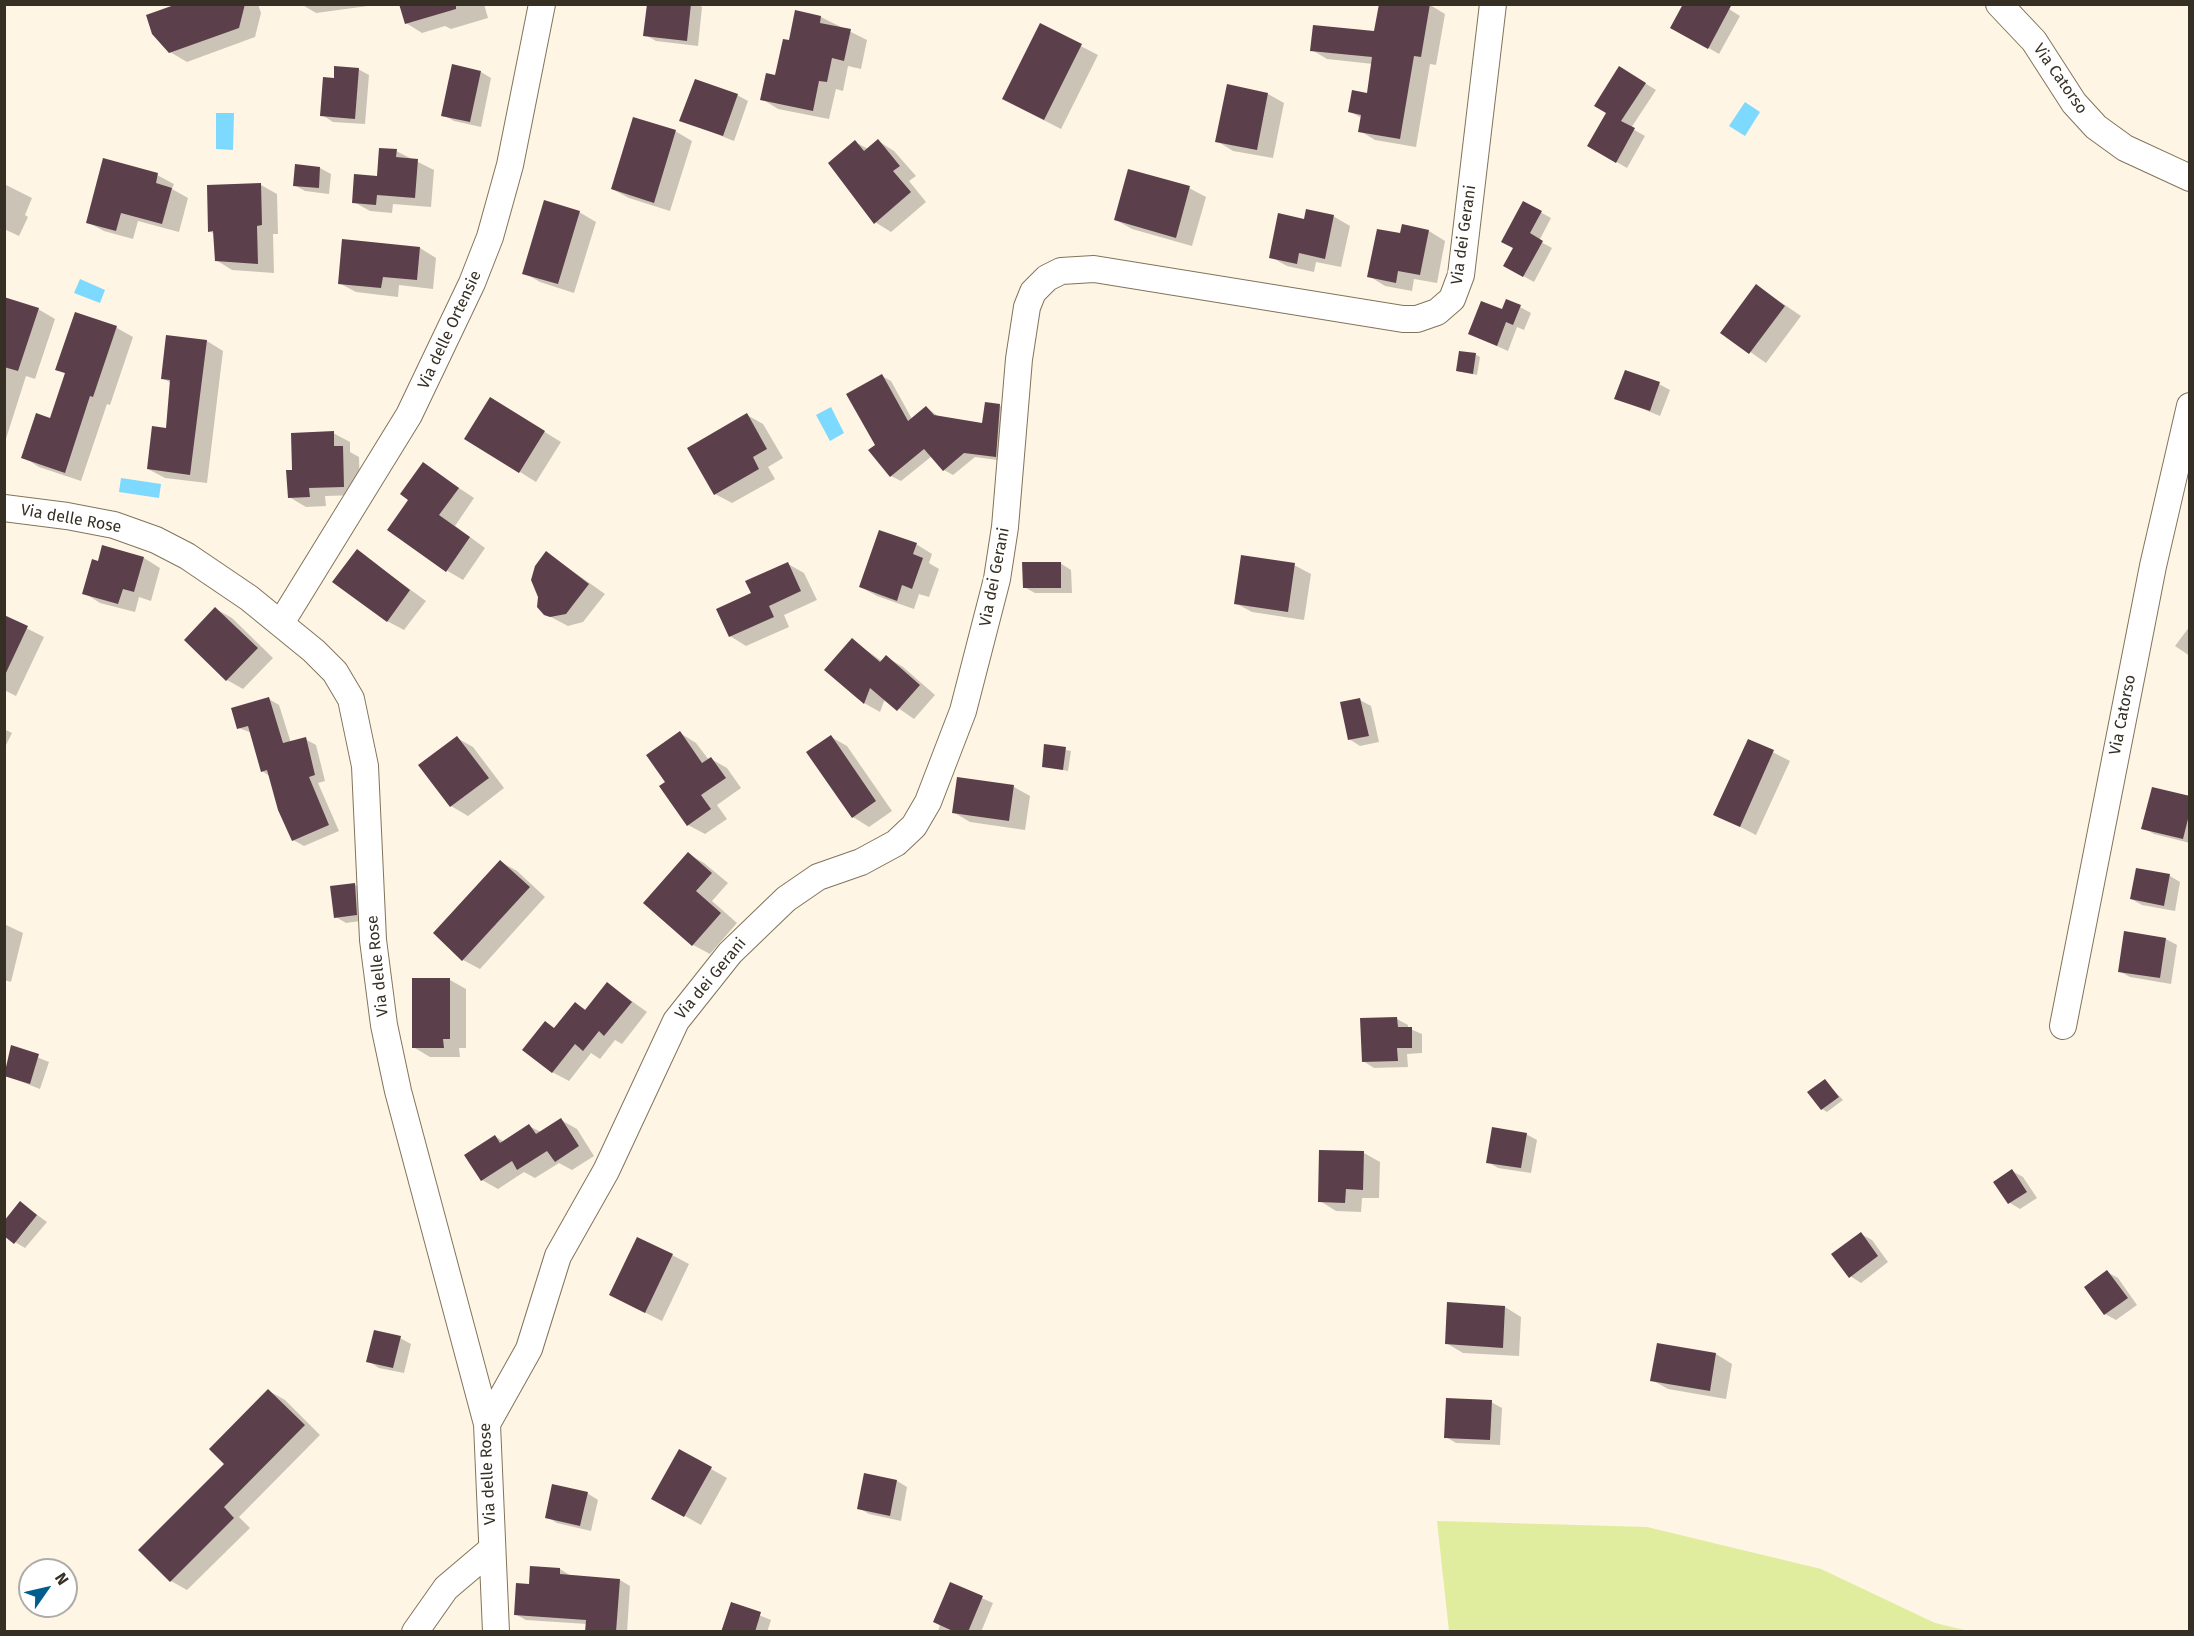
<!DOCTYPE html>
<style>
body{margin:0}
#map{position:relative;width:2194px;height:1636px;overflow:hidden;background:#fef5e4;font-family:"Fira Sans",sans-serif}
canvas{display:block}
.frame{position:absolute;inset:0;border:6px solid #352f24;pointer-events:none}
.north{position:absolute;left:18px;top:1558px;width:60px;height:60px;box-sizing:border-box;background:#fff;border:2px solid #aeaca7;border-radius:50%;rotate:56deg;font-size:16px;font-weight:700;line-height:24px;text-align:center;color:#352f24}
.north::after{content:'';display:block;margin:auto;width:21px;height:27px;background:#005e8e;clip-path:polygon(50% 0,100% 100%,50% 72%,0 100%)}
</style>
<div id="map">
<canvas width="2194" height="1636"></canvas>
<div class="frame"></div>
<div class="north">N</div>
</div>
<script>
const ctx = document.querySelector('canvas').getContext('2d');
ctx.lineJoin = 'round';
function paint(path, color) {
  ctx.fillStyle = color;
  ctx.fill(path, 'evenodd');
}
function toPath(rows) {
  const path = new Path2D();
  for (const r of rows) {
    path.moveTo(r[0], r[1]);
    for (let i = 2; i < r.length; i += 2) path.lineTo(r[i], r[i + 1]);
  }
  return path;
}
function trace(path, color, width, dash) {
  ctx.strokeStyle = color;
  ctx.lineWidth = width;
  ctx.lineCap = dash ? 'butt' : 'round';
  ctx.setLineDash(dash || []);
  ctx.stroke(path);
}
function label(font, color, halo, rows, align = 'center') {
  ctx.font = font + ' "Fira Sans",sans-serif';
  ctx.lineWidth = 6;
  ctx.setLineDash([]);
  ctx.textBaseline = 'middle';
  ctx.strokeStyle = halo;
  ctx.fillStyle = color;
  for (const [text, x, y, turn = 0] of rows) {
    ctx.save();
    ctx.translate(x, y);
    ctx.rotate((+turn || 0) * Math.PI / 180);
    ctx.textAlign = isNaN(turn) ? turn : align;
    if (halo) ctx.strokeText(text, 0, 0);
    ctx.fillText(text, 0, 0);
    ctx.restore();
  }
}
const green = toPath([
 [1437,1521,1647,1527,1821,1569,1935,1623,1969,1631,1449,1631]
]);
const water = toPath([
 [1745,102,1760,112,1745,136,1729,126],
 [216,113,234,113,233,150,216,149],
 [80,279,105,290,100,303,74,293],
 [831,407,844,433,830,441,816,415],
 [121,478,161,484,159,498,119,492]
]);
const shadow = toPath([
 [182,4,258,4,261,13,255,37,187,62,170,52],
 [301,4,368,4,368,6,316,13],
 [400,4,484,4,488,18,451,29,445,26,422,33,406,23],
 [648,4,697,4,702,7,698,46,656,41,645,35],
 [1721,4,1740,16,1719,54,1672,27],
 [1430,5,1445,14,1436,65,1430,64,1416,147,1375,140,1360,131,1362,118,1350,112,1368,94,1373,64,1327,59,1312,50,1375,33],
 [821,17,867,40,861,69,848,66,843,91,836,89,829,119,778,109,762,99],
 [1040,25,1098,55,1061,129,1020,108],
 [358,69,369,75,365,124,333,122,322,115,335,79],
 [481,72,491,78,481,127,454,121,443,115],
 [1630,74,1656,90,1631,128,1645,136,1627,168,1589,146],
 [1268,94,1284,103,1273,158,1233,151,1217,141],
 [737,95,748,101,734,141,681,120],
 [675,131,692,141,670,211,629,198,612,189],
 [878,141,894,151,916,176,909,181,926,202,891,232,875,222,855,142,868,149],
 [396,151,434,170,431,207,393,204,392,213,370,211,354,202,378,178],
 [320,168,331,174,329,194,305,191,294,185],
 [157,175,174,184,172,189,188,198,179,232,138,221,133,239,104,231,87,222],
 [4,184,32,198,25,215,28,217,19,236,4,229],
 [261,185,277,194,278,234,273,234,274,273,232,270,216,260,215,234,209,231],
 [1189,188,1206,197,1192,246,1132,229,1116,220],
 [1524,203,1551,218,1539,241,1552,248,1534,282,1505,266,1515,248],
 [579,212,596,222,574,293,540,282,524,273],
 [1333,216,1350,226,1341,267,1316,262,1314,272,1287,266,1271,257,1305,220],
 [1403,226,1429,231,1445,241,1437,283,1414,279,1412,291,1385,286,1369,276,1401,235],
 [420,248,436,258,433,289,399,285,398,297,356,292,339,283],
 [1757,286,1801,316,1766,363,1722,332],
 [4,298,38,309,55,319,35,379,26,376,4,445],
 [1520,307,1531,313,1524,330,1517,327,1508,351,1470,334,1503,311],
 [76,313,117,328,133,337,110,405,107,404,81,481,39,467,23,457,51,420,66,374,57,369],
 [207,341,223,351,207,483,165,478,148,469,167,430,171,383,162,378],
 [1475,354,1480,357,1477,375,1457,371],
 [882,376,891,381,912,419,926,407,939,417,983,425,1000,406,1009,411,1005,461,975,457,953,475,944,470,932,456,901,481,891,476,877,446],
 [1659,384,1670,390,1660,416,1616,398],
 [506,408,561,442,536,482,466,438],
 [747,415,763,424,783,458,768,467,775,479,732,503,715,494],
 [333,433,350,442,350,452,359,457,360,495,325,496,326,506,306,507,289,497,293,471],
 [423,464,474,498,455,526,485,548,463,580,446,570,410,500],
 [916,544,932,554,929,563,939,569,929,597,919,594,914,609,877,596,861,587],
 [357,551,426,601,404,630,387,621],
 [547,553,605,594,583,622,568,626,545,614],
 [144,558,160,568,151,601,139,597,135,612,100,603,84,593],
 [1060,563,1071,570,1072,593,1035,593,1024,587],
 [788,564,804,573,817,600,784,615,789,627,746,646,730,636,753,594],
 [1294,565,1311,574,1304,620,1252,612,1235,603],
 [216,609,232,618,273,658,243,689,227,680],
 [4,617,44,637,16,696,4,690],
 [2190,626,2190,656,2175,646],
 [852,640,883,662,886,657,903,667,935,695,914,719,885,699,880,712,864,703],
 [269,699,279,705,291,743,305,739,316,745,325,781,318,783,339,831,304,846,293,840,271,777,262,771,252,733,239,728],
 [1360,700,1371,706,1379,742,1360,746,1349,739],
 [4,729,12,733,4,749],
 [680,733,696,743,709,760,711,759,727,768,741,788,717,805,727,819,705,834,688,825,667,783],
 [831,737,847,746,892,811,869,827,853,817],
 [457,738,473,747,504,788,468,816,451,806,420,765],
 [1749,740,1790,761,1756,835,1715,814],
 [1046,746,1071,751,1068,771,1043,766],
 [1014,787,1030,796,1025,830,970,822,953,812],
 [2190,798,2190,843,2154,834,2143,828],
 [688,854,704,863,728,883,712,901,737,923,710,954,693,945,645,903],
 [501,862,517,871,545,897,480,969,463,960],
 [2137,869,2170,876,2180,882,2175,911,2142,905,2131,899],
 [355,885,366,891,367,920,346,923,336,917],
 [4,924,23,933,11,982,4,980],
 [2125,933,2166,939,2177,945,2171,984,2130,977,2119,971],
 [450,980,466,989,466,1048,459,1048,460,1057,430,1057,413,1047],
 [608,984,647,1012,622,1044,615,1040,600,1059,591,1053,569,1081,552,1072,555,1029,575,1004,587,1010],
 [1397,1019,1408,1025,1408,1028,1422,1034,1422,1053,1407,1054,1408,1067,1374,1068,1363,1061],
 [12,1047,49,1062,40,1089,4,1075],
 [1825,1081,1843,1100,1827,1112,1822,1109],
 [561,1120,577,1129,594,1156,572,1170,559,1163,535,1178,524,1172,498,1189,482,1180,495,1136,504,1142,529,1126,541,1132],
 [1526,1134,1537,1140,1531,1173,1498,1168,1488,1162],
 [1364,1153,1380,1162,1379,1198,1362,1198,1361,1212,1336,1211,1320,1201],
 [2012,1171,2023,1177,2037,1198,2020,1209,2010,1203,1995,1182],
 [21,1203,47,1222,25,1248,15,1242],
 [1861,1234,1872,1240,1888,1262,1861,1283,1850,1276],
 [672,1255,689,1264,662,1321,628,1304],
 [2107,1272,2118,1278,2137,1305,2116,1320,2105,1314,2086,1288],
 [1448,1304,1505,1307,1521,1317,1519,1356,1463,1353,1446,1343],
 [400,1338,411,1344,404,1373,379,1368,368,1361],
 [1658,1345,1716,1354,1732,1364,1726,1399,1668,1389,1652,1380],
 [269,1391,285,1400,320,1435,239,1517,250,1528,187,1590,171,1581,226,1464],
 [1491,1402,1502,1408,1500,1445,1456,1443,1446,1437],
 [679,1451,727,1478,701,1525,653,1498],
 [865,1475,897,1481,907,1487,901,1521,869,1514,859,1508],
 [587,1493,598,1500,591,1531,557,1523,547,1517],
 [531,1567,560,1569,571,1576,620,1580,630,1586,627,1632,587,1632,587,1624,526,1620,515,1614,530,1585],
 [950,1584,993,1603,981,1632,938,1632],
 [732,1604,771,1620,767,1632,723,1632]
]);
const building = toPath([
 [177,4,245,4,239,28,169,53,152,34,146,15],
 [399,4,456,4,456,9,405,24],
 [647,4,691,4,687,41,643,36],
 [1379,4,1430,4,1421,57,1414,56,1400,139,1358,132,1361,115,1348,112,1352,90,1367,93,1372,57,1310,51,1313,25,1374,31],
 [1683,4,1732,4,1708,49,1670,28],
 [795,10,821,16,820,23,851,29,844,61,832,58,827,82,819,81,813,111,760,100,766,73,775,75,783,39,789,40],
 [1040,23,1082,44,1044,120,1002,99],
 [452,64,481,71,470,122,441,116],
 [334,66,359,68,355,119,320,116,323,77,334,78],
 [1619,66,1646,83,1621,121,1635,128,1616,163,1587,146,1606,113,1594,106],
 [695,79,738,94,723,136,679,121],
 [1227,84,1268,93,1257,150,1215,142],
 [633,117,676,130,654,203,611,189],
 [878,139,900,166,893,171,911,192,874,224,828,163,855,140,864,151],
 [379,148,397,149,396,157,418,159,415,198,377,195,376,205,352,203,354,174,377,176],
 [103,158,158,173,156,183,172,188,162,224,121,213,116,231,86,223],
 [295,164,320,167,319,188,293,186],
 [1128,169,1190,186,1176,238,1114,220],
 [261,183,262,225,257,226,258,264,215,261,213,231,208,232,207,185],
 [544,200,580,211,558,284,522,274],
 [1523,201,1542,211,1530,233,1543,241,1523,277,1503,266,1513,248,1501,242],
 [1306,209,1334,215,1325,259,1299,253,1297,264,1269,258,1278,213,1304,219],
 [1402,224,1429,230,1420,275,1398,271,1396,283,1367,277,1377,229,1400,233],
 [342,239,420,247,417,280,383,277,381,288,338,284],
 [1756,284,1785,306,1749,354,1720,333],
 [4,297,39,308,18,371,4,367],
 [1506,299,1521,305,1513,325,1506,322,1497,346,1468,334,1481,301,1502,309],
 [75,312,117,326,93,397,90,396,65,473,21,458,36,413,50,418,65,373,55,370],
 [166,335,207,340,190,475,147,469,152,426,166,428,170,380,161,379],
 [1459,351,1476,353,1473,374,1456,371],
 [1625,370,1660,382,1650,411,1614,399],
 [882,374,908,421,926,406,934,415,982,423,985,402,1000,404,996,457,964,453,943,471,924,449,890,477,868,450,875,445,846,394],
 [490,397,545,431,519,473,464,439],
 [747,413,767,449,753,457,759,469,714,495,687,448],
 [334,431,334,446,343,446,344,487,309,488,310,497,288,498,286,470,292,470,291,433],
 [423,462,459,488,439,515,470,537,446,572,387,530,408,500,400,494],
 [879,530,917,543,913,554,923,558,912,589,902,585,897,601,859,587],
 [102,545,144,557,134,592,123,589,118,604,82,594,92,559,98,561],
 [357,549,410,590,387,622,332,582],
 [546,551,589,584,566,614,550,617,544,615,537,607,538,597,531,580,535,566],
 [1241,555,1295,563,1288,612,1234,604],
 [788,562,801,591,769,606,774,617,729,637,716,609,751,593,745,581],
 [1022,562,1061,562,1061,588,1023,588],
 [215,607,258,648,226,681,184,640],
 [4,615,28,626,4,677],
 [852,638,880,662,886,655,920,685,897,711,870,688,864,704,824,670],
 [269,697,283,743,306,737,315,775,309,777,329,825,292,841,278,810,267,770,261,772,248,726,237,729,231,708],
 [1360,698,1369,736,1348,740,1340,702],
 [680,731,702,763,711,757,726,778,701,795,711,809,687,826,659,786,665,782,646,755],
 [831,735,876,801,852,818,806,752],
 [457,736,489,778,450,807,418,765],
 [1748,739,1774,750,1740,827,1713,815],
 [1044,744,1066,747,1063,770,1042,767],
 [957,777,1014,785,1009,821,952,813],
 [2152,787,2190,796,2190,811,2183,839,2141,829],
 [688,852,712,873,696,891,721,913,692,946,643,903],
 [500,860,530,887,462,961,433,933],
 [2136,868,2170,874,2164,906,2130,899],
 [355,883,357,915,334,918,330,886],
 [2124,931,2166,938,2160,978,2118,972],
 [412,978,450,978,450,1039,443,1039,444,1048,412,1048],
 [607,982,632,1002,604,1036,599,1031,583,1051,575,1044,552,1073,522,1050,545,1021,554,1028,575,1002,585,1010],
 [1397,1017,1398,1027,1412,1027,1412,1048,1397,1048,1398,1061,1362,1062,1360,1018],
 [11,1045,39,1054,30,1084,4,1076],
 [1825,1079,1839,1097,1821,1110,1807,1092],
 [561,1118,579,1146,555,1162,547,1151,517,1170,512,1161,481,1181,464,1155,495,1135,500,1143,529,1124,536,1134],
 [1492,1127,1527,1133,1521,1168,1486,1163],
 [1319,1150,1364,1151,1363,1190,1346,1189,1345,1203,1318,1202],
 [2012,1169,2027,1192,2008,1204,1993,1182],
 [20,1201,37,1215,14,1244,4,1236,4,1221],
 [1861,1232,1878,1256,1849,1278,1831,1254],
 [637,1237,673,1254,645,1313,609,1295],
 [2107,1270,2128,1298,2104,1315,2084,1287],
 [1447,1302,1505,1306,1503,1348,1445,1344],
 [374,1330,401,1336,393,1368,366,1362],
 [1657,1343,1716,1353,1710,1391,1650,1381],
 [268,1389,305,1425,224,1507,234,1518,170,1582,138,1550,224,1464,209,1449],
 [1446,1398,1492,1400,1490,1440,1444,1438],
 [679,1449,712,1467,684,1517,651,1499],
 [864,1473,897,1480,890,1516,857,1509],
 [552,1484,588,1492,580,1526,545,1518],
 [530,1566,560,1568,560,1574,620,1579,616,1632,585,1632,586,1620,514,1615,516,1583,529,1584],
 [950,1582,983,1596,968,1632,955,1632,933,1622],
 [731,1602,761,1612,755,1632,721,1632]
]);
const minor = toPath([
 [1999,4,2034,41,2074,103,2096,127,2125,148,2190,178],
 [4,508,67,516,114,525,156,540,187,556,249,598,314,651,335,672,351,699,365,766,373,940,384,1025,398,1091,487,1424,496,1632],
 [281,623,409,415,472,283,490,237,510,165,542,4],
 [2063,1026,2153,566,2190,406],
 [487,1424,529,1349,558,1256,606,1171,676,1021,730,953,786,899,818,877,861,862,896,843,914,826,928,802,963,711,997,579,1005,527,1019,359,1027,307,1033,292,1047,278,1061,271,1094,269,1403,319,1417,319,1437,312,1452,299,1461,275,1493,4],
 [415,1632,446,1588,492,1549]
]);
const streetNames = [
 ["Via Catorso",2060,79,55],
 ["Via dei Gerani",1464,235,-82],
 ["Via delle Ortensie",450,330,-65],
 ["Via delle Rose",71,519,10],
 ["Via dei Gerani",995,577,-79],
 ["Via Catorso",2123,715,-79],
 ["Via delle Rose",378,966,-96],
 ["Via dei Gerani",711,979,-50],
 ["Via delle Rose",488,1474,-93]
];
paint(green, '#e0ec9e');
paint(water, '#7ed9ff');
paint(shadow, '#0003');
paint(building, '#5b404b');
trace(minor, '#82745b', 28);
trace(minor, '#fff', 26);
label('16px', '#352f24', '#fff', streetNames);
</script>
